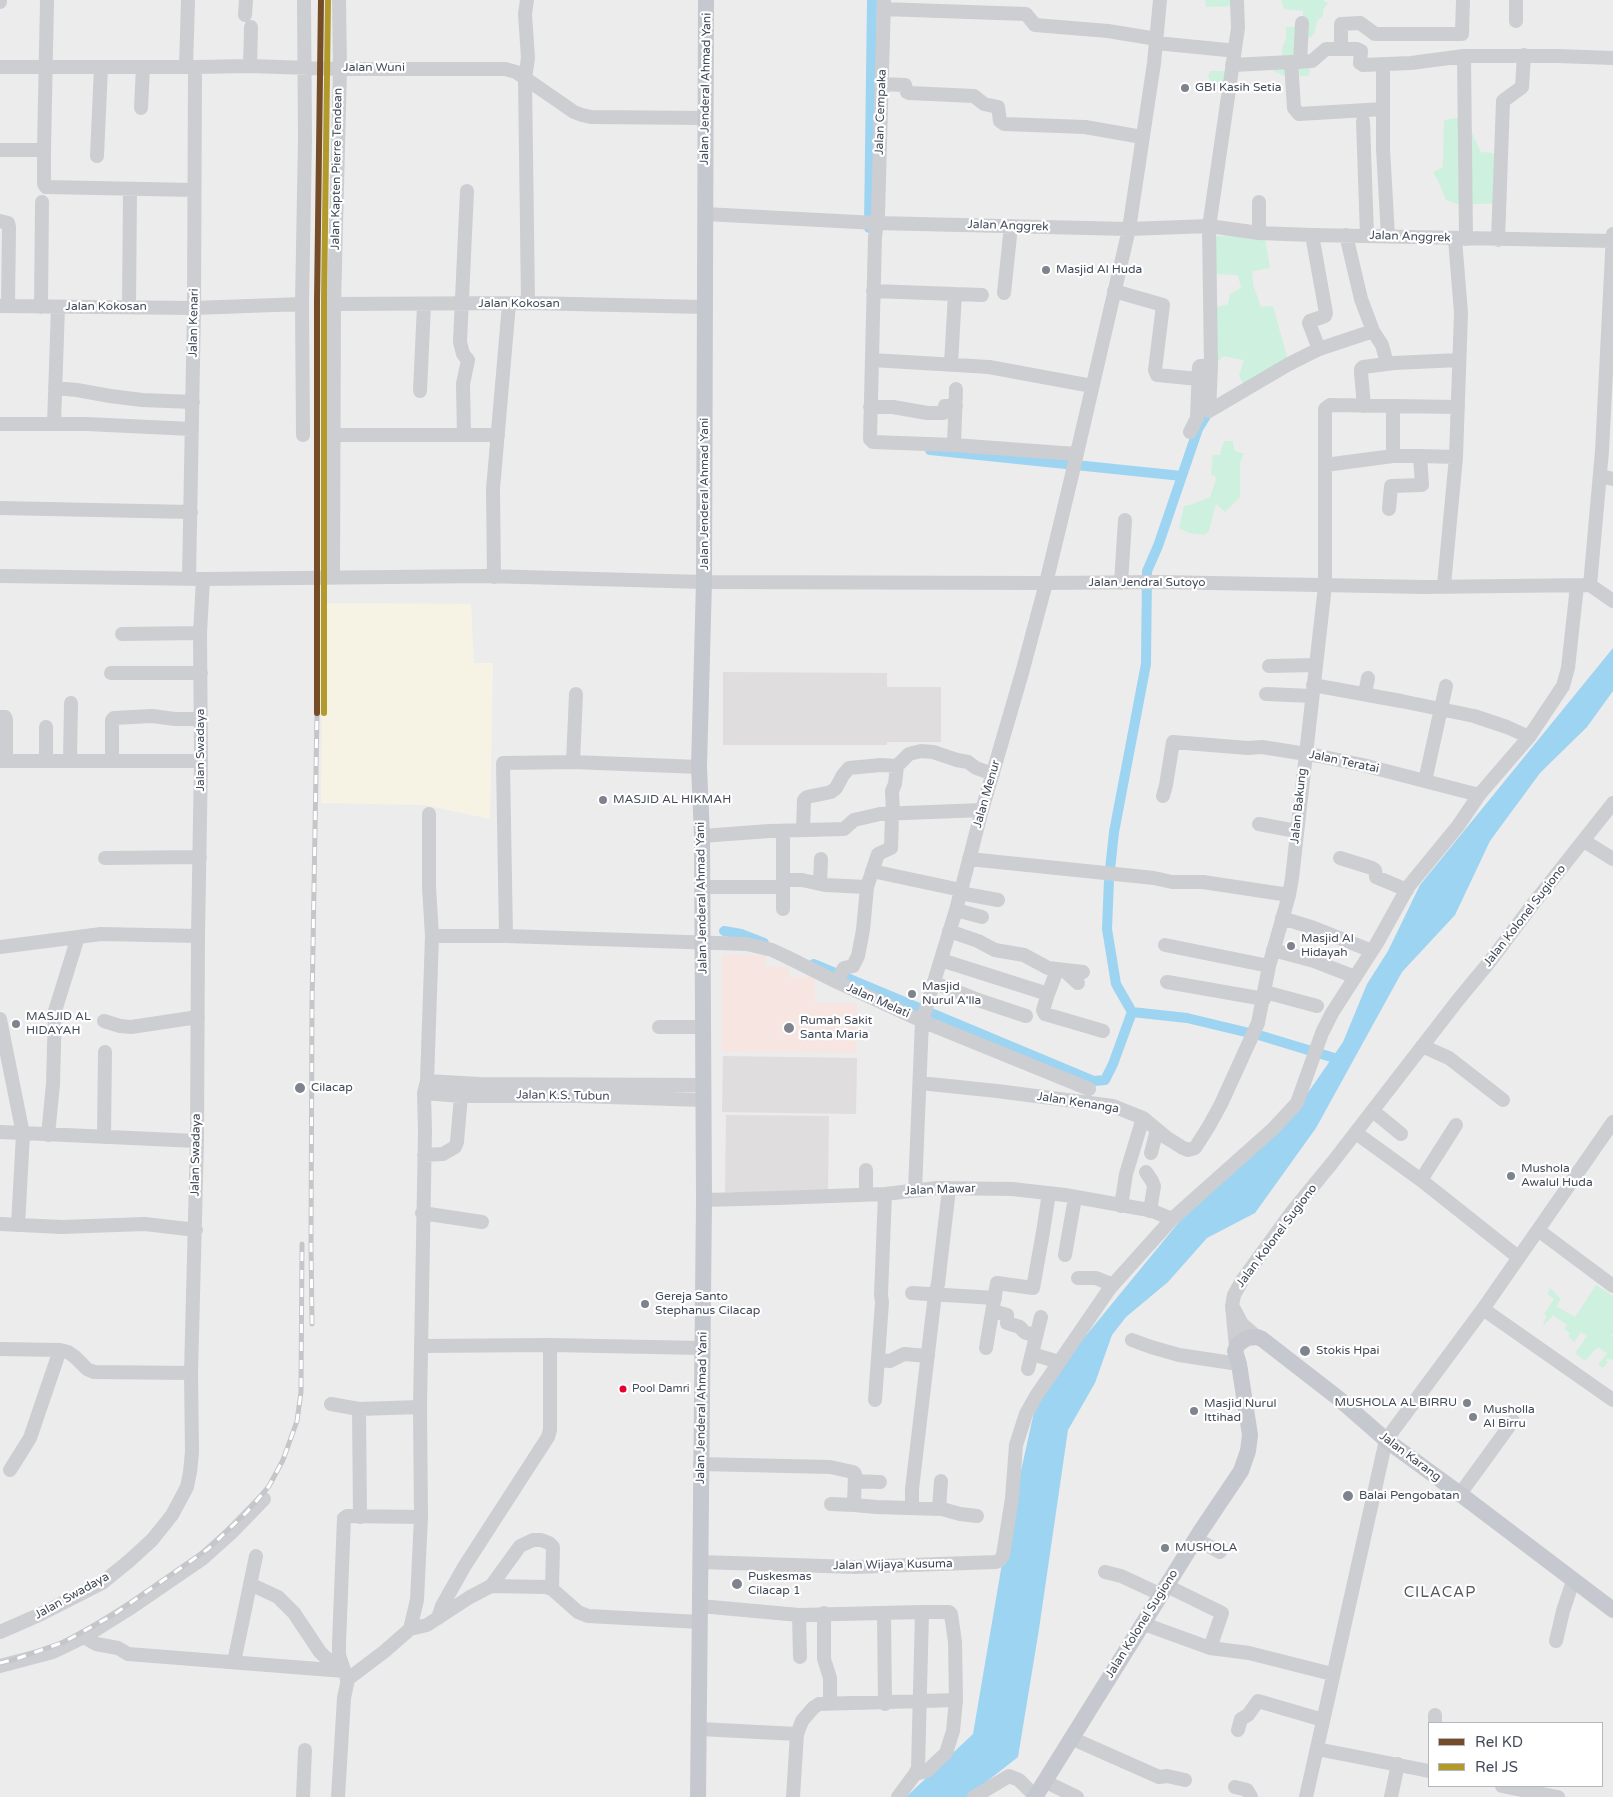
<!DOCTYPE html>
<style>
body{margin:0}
#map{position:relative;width:1613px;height:1797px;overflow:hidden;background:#edecec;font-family:"Varela Round",sans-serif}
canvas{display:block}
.legend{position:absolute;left:1428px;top:1722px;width:175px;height:65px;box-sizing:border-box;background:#fff;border:1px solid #b3b7bd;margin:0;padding:6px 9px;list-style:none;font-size:15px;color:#424b5a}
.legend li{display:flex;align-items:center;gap:10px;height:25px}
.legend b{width:25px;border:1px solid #b3b7bd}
</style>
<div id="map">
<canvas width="1613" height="1797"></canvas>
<ul class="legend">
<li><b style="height:6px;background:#744c28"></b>Rel KD</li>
<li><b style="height:6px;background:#b29a2c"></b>Rel JS</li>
</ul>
</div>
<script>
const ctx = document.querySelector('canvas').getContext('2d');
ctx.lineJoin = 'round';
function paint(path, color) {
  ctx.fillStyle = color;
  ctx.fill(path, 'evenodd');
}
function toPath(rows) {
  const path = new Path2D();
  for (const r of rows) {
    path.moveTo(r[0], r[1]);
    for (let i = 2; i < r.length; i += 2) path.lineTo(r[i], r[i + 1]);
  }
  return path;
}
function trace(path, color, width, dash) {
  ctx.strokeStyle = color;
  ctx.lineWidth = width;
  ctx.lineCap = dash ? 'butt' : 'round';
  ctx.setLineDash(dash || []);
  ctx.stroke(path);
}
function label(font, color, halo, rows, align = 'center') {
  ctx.font = font + ' "Varela Round",sans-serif';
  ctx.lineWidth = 4.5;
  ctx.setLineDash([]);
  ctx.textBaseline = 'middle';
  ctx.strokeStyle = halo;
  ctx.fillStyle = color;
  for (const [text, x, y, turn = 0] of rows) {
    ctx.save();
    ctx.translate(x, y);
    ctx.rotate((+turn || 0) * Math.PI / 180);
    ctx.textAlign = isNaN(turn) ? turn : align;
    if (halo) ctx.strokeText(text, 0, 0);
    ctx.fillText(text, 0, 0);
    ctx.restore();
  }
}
const commercial = toPath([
 [323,603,471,604,474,663,493,663,490,819,424,805,321,803]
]);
const education = toPath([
 [723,672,887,673,887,687,941,687,941,742,887,742,887,745,723,745],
 [723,1056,857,1058,856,1114,722,1112],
 [726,1115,829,1116,828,1193,725,1192]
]);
const medical = toPath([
 [722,955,766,955,766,967,789,967,789,977,815,977,815,1003,857,1003,856,1053,722,1052]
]);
const green = toPath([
 [1205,0,1235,0,1235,6,1206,7],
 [1281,0,1323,0,1328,3,1323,10,1323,16,1317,21,1314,34,1305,41,1302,56,1310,70,1308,76,1286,77,1273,71,1275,64,1282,59,1282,48,1286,39,1286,27,1303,26,1303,11,1284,9],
 [1229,40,1237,40,1230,86,1211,82,1208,77,1210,71,1225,71],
 [1469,116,1471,131,1481,152,1492,153,1502,161,1498,203,1460,205,1446,200,1438,181,1433,172,1443,167,1444,120],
 [1213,236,1265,237,1270,268,1252,271,1253,285,1261,307,1273,306,1288,360,1247,389,1239,376,1244,360,1223,356,1212,369,1213,308,1228,304,1230,294,1241,288,1238,275,1213,274],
 [1225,441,1233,441,1234,450,1240,453,1244,453,1240,463,1240,497,1225,512,1216,504,1209,531,1204,535,1189,533,1179,528,1184,506,1190,505,1210,497,1216,480,1215,476,1211,475,1213,455,1220,455,1222,446],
 [1596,1285,1613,1296,1613,1333,1611,1335,1613,1337,1613,1360,1607,1359,1606,1360,1608,1362,1603,1368,1598,1365,1607,1353,1598,1347,1585,1361,1575,1353,1587,1336,1581,1332,1574,1342,1568,1336,1570,1333,1564,1329,1567,1325,1553,1315,1544,1325,1543,1323,1547,1316,1544,1314,1554,1299,1547,1294,1550,1288,1561,1299,1556,1306,1575,1317]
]);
const water = toPath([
 [1613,648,1613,691,1587,727,1540,773,1490,841,1455,915,1402,972,1316,1128,1255,1213,1207,1238,1168,1282,1126,1317,1112,1335,1095,1383,1068,1430,1039,1629,1018,1757,967,1797,906,1797,973,1734,1007,1534,1038,1394,1179,1222,1287,1123,1343,1042,1367,984,1388,951,1420,885]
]);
const canal = toPath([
 [869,228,872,0],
 [1206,403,1206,416,1198,429,1158,546,1147,571,1146,664,1114,832,1109,879,1107,929,1116,984,1132,1012,1187,1018,1262,1036,1341,1060],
 [930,450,1182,476],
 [724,931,741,934,764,943],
 [814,964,1094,1081,1105,1080,1113,1064,1132,1012]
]);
const minor = toPath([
 [527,0,525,14,528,58,525,78,528,303],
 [884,0,878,214,875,237,870,439,873,442,954,445,1076,454],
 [1237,0,1238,28,1209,227,1211,366,1209,411,1289,364,1319,349,1309,323,1310,321,1325,316,1326,313,1312,235],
 [0,2,0,0],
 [883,9,1026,14,1035,25,1108,31,1157,39],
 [245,15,246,0],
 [1516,21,1516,0],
 [1156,43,1227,50],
 [1341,49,1341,24,1360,23,1375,34,1462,34,1463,0],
 [1464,56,1466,239],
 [1291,62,1294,108,1299,114,1383,109],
 [1300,62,1302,23],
 [1383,64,1383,149,1388,236],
 [1232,65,1312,61,1326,49,1357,49,1361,51,1360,63,1363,65,1411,63,1464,56,1558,56,1613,58],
 [250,66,251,27],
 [0,67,195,67,250,66,340,69,505,69,516,72,574,112,582,115,591,117,705,118],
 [186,67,188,0],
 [881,84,905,85,907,92,909,93,974,96,984,104,998,107,1000,121,1004,124,1085,127,1142,137],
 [141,108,143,67],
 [1363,121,1367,235],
 [0,150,44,150,47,0],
 [44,150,44,184,46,187,194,190],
 [97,156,101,67],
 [705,214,876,223,1129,229,1209,226,1259,233,1312,235,1613,241],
 [0,221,8,223,9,227,8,306],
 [1259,233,1259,202],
 [1498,240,1503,101,1522,87,1524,55],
 [873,291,982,295],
 [1114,291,1163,305,1155,370,1157,375,1199,379],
 [1004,293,1011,226],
 [334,304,528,303,705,307],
 [0,306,194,308,302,304],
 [41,307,42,202],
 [129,307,130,189],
 [1373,331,1382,345,1387,363],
 [1319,349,1373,331,1361,299,1346,235],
 [872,360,989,367,1092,386],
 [951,364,955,294],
 [55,388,77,390,110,396,142,400,193,402],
 [420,391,424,305],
 [1364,406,1361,373,1361,369,1363,367,1394,363,1459,360],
 [870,407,893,407,927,413,943,413,945,406,956,406],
 [0,424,86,424,192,429],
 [54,424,58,307],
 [1190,432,1197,418,1199,367,1200,366,1211,366],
 [303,435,302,304,305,139,304,0],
 [333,435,498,435],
 [464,435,463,384,468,360,463,354,460,342,467,191],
 [954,445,956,389],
 [1393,456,1393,406],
 [1325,465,1393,456,1420,456],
 [1600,476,1613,479],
 [0,508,191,512],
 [1389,509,1391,486,1422,485,1420,456,1456,457],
 [0,576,203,579,486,576,704,582,1046,583,1159,582,1425,587,1590,585],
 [333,577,334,304,340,69,339,0],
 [494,577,493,489,509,304],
 [189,578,194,308,195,67],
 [1121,583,1125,520],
 [1444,585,1456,457,1461,313,1455,239],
 [1590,585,1602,451,1613,234],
 [1590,585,1613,601],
 [122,634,200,633],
 [1269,666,1316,665],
 [111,673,201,673],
 [1313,685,1401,701,1474,716,1507,727,1529,737],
 [1266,694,1312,696],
 [1365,694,1368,678],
 [0,717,5,717,6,720,6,761],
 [0,761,201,761],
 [46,761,46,727],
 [70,761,71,703],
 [112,761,112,720,114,718,152,716,175,719,201,719],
 [573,762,576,694],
 [897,766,909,754,921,751,933,752,957,760,968,762,976,768,993,774],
 [1425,781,1446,686],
 [1163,796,1166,785,1173,742,1248,748,1262,747,1319,756,1363,765,1479,795],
 [1259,824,1296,831],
 [803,830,804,800,807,797,831,792,836,788,843,775,849,768,881,765,897,766,895,784,892,791,893,814],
 [783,831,783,909],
 [702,836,769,831,844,829,854,820,880,814,982,810],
 [1584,841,1613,859],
 [105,858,200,857],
 [1340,858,1372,868,1375,870,1376,877,1407,890],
 [969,859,1154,878,1172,882,1203,882,1289,895],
 [872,871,961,890],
 [783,880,802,880,825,885,867,887],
 [820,884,821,859],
 [702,887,783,887],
 [960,893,998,900],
 [956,910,982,917],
 [1282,918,1314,928,1372,951],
 [949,931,978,941,995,950,1024,955,1048,968,1083,972],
 [432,936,506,936,747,944,772,950,787,957,837,982,922,1021,915,1190],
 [506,936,503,763,573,762,699,767],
 [1165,945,1269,966],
 [0,947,101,934,198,936],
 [1273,950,1314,961,1355,977],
 [941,960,1048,994,1043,1010,1045,1014,1103,1031],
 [1065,971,1078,983],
 [837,982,844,968,853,966,858,956,863,930,867,887,878,854,891,848,892,814],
 [1167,982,1264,999],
 [935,983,981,1001,1026,1016],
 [1265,992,1317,1006],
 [1048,994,1057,970],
 [0,1019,23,1134,18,1225],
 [104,1021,120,1026,131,1027,198,1017],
 [659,1027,704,1027],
 [1422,1046,1449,1058,1503,1100],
 [427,1081,479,1084,703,1085],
 [920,1083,997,1091,1113,1106,1143,1118,1167,1138,1183,1148,1188,1150,1195,1148,1209,1126,1221,1104,1258,1023,1269,966,1289,895,1292,878,1325,586,1325,409,1330,405,1458,407],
 [1089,1089,922,1021,956,910,982,810,1022,673,1046,583,1071,479,1129,229,1154,63,1160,0],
 [424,1093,461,1096,577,1096,703,1100],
 [1373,1111,1401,1134],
 [0,1132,197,1141],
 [1356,1133,1421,1180,1518,1257],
 [48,1135,53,1084,55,1011,78,937],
 [104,1137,105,1052],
 [1151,1153,1157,1130],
 [424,1155,443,1154,455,1147,457,1142,461,1096],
 [866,1170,866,1194],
 [1146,1172,1152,1181,1154,1186,1150,1211],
 [1421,1180,1456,1125],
 [704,1200,778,1198,885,1194,937,1188,1012,1189,1065,1195,1143,1209,1155,1212,1172,1219],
 [1121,1206,1126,1174,1143,1118],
 [422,1213,482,1222],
 [0,1224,61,1227,145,1224,196,1230],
 [1538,1230,1613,1286],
 [1065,1255,1075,1198],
 [1078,1278,1096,1278,1113,1285],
 [912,1293,995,1298],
 [1234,1309,1242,1324,1257,1337],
 [1483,1309,1613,1400],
 [993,1311,1007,1315,1007,1323,1020,1327,1024,1332,1036,1336],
 [1132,1340,1151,1347,1179,1355,1239,1364],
 [421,1346,550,1345,702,1348],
 [1236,1347,1232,1306,1234,1295,1243,1279,1291,1213,1332,1163,1458,1000,1491,960,1533,904,1613,803],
 [986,1348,997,1283,1033,1288,1043,1232,1049,1193],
 [0,1349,60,1350,68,1352,75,1357,87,1369,94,1372,191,1373],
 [1032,1354,1059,1362],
 [878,1360,890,1361,904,1354,928,1356],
 [1028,1369,1041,1317],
 [875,1400,882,1302,881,1295,885,1194],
 [331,1404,359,1409],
 [700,1464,830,1467,853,1472,855,1474,854,1505,831,1504],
 [10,1470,30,1438,60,1350],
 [855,1481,880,1482],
 [1460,1494,1513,1421],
 [854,1505,877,1507,942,1509,960,1514,977,1516],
 [912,1508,912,1489,935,1294,938,1284,949,1189],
 [939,1509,941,1481],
 [360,1517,359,1409,420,1407],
 [1196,1539,1220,1552],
 [700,1562,855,1567,996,1562,1000,1560,1003,1555,1012,1498,1016,1445,1026,1414,1036,1396,1110,1288,1172,1219,1273,1129,1297,1103,1322,1033,1332,1013,1377,943,1408,887,1458,826,1479,795,1529,737,1563,686,1568,668,1577,586],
 [1105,1572,1121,1576,1162,1595],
 [250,1584,278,1597,294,1613,320,1652,327,1659,341,1662],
 [491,1586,520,1546,533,1540,541,1540,549,1543,553,1547,552,1589],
 [1167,1586,1222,1613,1210,1648],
 [700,1606,799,1615,922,1612,949,1612,951,1614,955,1642,956,1700,953,1731,946,1753,927,1771,915,1774],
 [824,1613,824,1659,830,1678,830,1703],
 [884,1613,885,1704],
 [799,1615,800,1657],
 [438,1618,442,1606,464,1567,548,1437,550,1430,550,1345],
 [1144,1624,1210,1648,1249,1653,1332,1674],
 [410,1629,427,1625,470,1597,491,1586,546,1587,552,1589,578,1612,588,1616,700,1622],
 [0,1632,39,1615,102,1583,129,1561,152,1540,172,1515,187,1487,190,1472,192,1452,191,1373,197,1141,198,936,201,761,200,633,203,579],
 [84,1637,96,1644,118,1648,128,1654,344,1671],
 [1556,1641,1563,1611,1573,1581],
 [234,1662,256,1556],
 [0,1666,53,1652,84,1637,132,1607,202,1559,231,1533,264,1499],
 [347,1679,339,1655,339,1643,344,1518,347,1516,421,1517],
 [1435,1723,1435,1715],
 [700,1729,797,1734,802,1721,813,1708,819,1704,956,1700],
 [1238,1730,1241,1719,1248,1715,1258,1701,1323,1720],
 [1071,1738,1159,1777,1167,1776,1185,1780],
 [1317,1749,1429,1771],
 [1044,1781,1077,1797],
 [1502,1786,1558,1797],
 [1235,1787,1247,1790,1251,1797],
 [303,1797,305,1750],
 [338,1797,344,1698,348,1679,385,1651,410,1629,417,1600,421,1517,420,1407,425,1131,424,1093,427,1081,432,936,429,887,429,814],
 [793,1797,797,1734],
 [898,1797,915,1774,918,1768,922,1612],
 [974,1797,1009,1776,1019,1780,1035,1796],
 [1306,1797,1386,1440,1483,1309,1613,1122],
 [1391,1797,1398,1764]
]);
const major = toPath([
 [698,1797,704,1200,702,836,699,767,704,582,706,0],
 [1035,1797,1200,1532,1241,1471,1248,1451,1250,1435,1239,1364,1235,1351,1238,1344,1247,1338,1257,1337,1262,1339,1338,1398,1386,1440,1460,1494,1613,1610]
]);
const rail = toPath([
 [312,1324,311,1244,312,1004,317,713],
 [0,1663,16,1659,64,1642,113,1615,208,1549,247,1512,269,1486,283,1460,297,1421,301,1392,302,1244]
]);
const rail1 = toPath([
 [317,713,317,301,321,0]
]);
const rail2 = toPath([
 [324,713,324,301,328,0]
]);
const markers = [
 [1185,88,5,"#7e838d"],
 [1046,270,5,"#7e838d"],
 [603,800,5,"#7e838d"],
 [1291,946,5,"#7e838d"],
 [912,994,5,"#7e838d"],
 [16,1024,5,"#7e838d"],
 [789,1028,6,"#7e838d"],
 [300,1088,6,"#7e838d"],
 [1511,1176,5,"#7e838d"],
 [645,1304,5,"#7e838d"],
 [1305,1351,6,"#7e838d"],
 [623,1389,4.5,"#e4002b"],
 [1467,1403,5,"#7e838d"],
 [1194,1411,5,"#7e838d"],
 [1473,1417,5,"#7e838d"],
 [1348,1496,6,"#7e838d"],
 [1165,1548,5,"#7e838d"],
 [737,1584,6,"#7e838d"]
];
const busNames = [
 ["Pool Damri",632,1389]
];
const streetNames = [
 ["Jalan Wuni",374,68],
 ["Jalan Jenderal Ahmad Yani",706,89,-89],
 ["Jalan Cempaka",881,112,-88],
 ["Jalan Kapten Pierre Tendean",337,169,-89],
 ["Jalan Anggrek",1008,226,2],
 ["Jalan Anggrek",1410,237,2],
 ["Jalan Kokosan",519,304],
 ["Jalan Kokosan",106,307],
 ["Jalan Kenari",194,323,-89],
 ["Jalan Jenderal Ahmad Yani",705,494,-90],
 ["Jalan Jendral Sutoyo",1147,583],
 ["Jalan Swadaya",201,750,-90],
 ["Jalan Teratai",1344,762,12],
 ["Jalan Menur",987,794,-74],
 ["Jalan Bakung",1299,806,-84],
 ["Jalan Jenderal Ahmad Yani",702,898,-91],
 ["Jalan Kolonel Sugiono",1525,916,-52],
 ["Jalan Melati",878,1001,24],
 ["Jalan K.S. Tubun",563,1096,1],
 ["Jalan Kenanga",1078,1103,9],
 ["Jalan Swadaya",196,1155,-89],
 ["Jalan Mawar",940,1190,-2],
 ["Jalan Kolonel Sugiono",1277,1236,-53],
 ["Jalan Jenderal Ahmad Yani",702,1408,-89],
 ["Jalan Karang",1410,1457,37],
 ["Jalan Wijaya Kusuma",893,1565,-1],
 ["Jalan Swadaya",72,1596,-29],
 ["Jalan Kolonel Sugiono",1142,1624,-58]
];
const poiNames = [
 ["GBI Kasih Setia",1195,88],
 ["Masjid Al Huda",1056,270],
 ["MASJID AL HIKMAH",613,800],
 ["Masjid Al",1301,939],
 ["Hidayah",1301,953],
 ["Masjid",922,987],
 ["Nurul A'lla",922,1001],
 ["MASJID AL",26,1017],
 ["HIDAYAH",26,1031],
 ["Rumah Sakit",800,1021],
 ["Santa Maria",800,1035],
 ["Cilacap",311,1088],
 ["Mushola",1521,1169],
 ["Awalul Huda",1521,1183],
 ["Gereja Santo",655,1297],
 ["Stephanus Cilacap",655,1311],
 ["Stokis Hpai",1316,1351],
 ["MUSHOLA AL BIRRU",1457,1403,"right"],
 ["Masjid Nurul",1204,1404],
 ["Ittihad",1204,1418],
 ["Musholla",1483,1410],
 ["Al Birru",1483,1424],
 ["Balai Pengobatan",1359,1496],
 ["MUSHOLA",1175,1548],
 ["Puskesmas",748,1577],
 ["Cilacap 1",748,1591]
];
const quarterNames = [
 ["CILACAP",1440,1593]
];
paint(commercial, '#f6f3e5');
paint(education, '#dfddde');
paint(medical, '#f6e5e0');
paint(green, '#cdf0df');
paint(water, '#9cd4f2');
trace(canal, '#9cd4f2', 10);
trace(minor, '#ccced2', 14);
trace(major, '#c5c8ce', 16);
trace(rail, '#c4c6c9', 5);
trace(rail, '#fff', 3, [9]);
trace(rail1, '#744c28', 6);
trace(rail2, '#b29a2c', 6);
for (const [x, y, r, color] of markers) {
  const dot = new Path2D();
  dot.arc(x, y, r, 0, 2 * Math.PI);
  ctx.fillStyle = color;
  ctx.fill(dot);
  trace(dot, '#fff', 2);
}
label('11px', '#424b5a', '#fff', busNames, 'left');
label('12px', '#424b5a', '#fff', streetNames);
label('12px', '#424b5a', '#fff', poiNames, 'left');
ctx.letterSpacing = '1px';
label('15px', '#575a61', '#fff', quarterNames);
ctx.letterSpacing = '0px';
</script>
